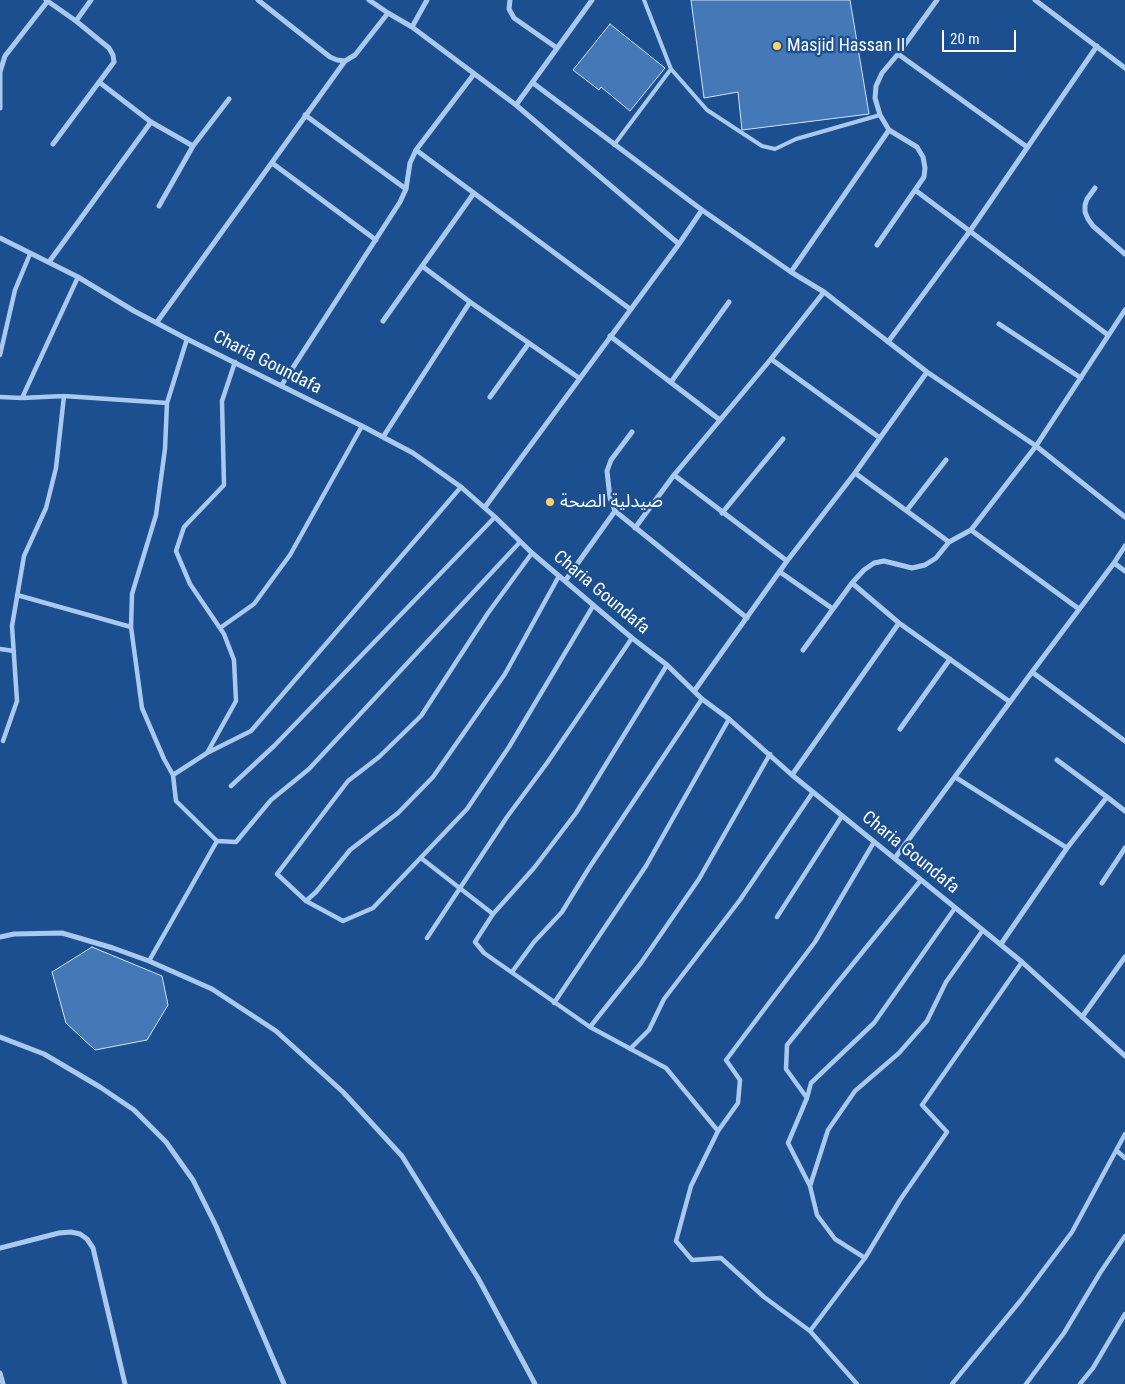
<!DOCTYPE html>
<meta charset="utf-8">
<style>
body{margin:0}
#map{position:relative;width:1125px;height:1384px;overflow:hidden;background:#1b4f8f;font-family:"Roboto Condensed",sans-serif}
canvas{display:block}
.scale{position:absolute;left:942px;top:30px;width:74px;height:22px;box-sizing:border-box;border:2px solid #fff;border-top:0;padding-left:6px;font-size:15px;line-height:18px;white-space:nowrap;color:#fff;-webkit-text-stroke:4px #1b4f8f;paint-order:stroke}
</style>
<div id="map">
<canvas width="1125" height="1384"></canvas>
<div class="scale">20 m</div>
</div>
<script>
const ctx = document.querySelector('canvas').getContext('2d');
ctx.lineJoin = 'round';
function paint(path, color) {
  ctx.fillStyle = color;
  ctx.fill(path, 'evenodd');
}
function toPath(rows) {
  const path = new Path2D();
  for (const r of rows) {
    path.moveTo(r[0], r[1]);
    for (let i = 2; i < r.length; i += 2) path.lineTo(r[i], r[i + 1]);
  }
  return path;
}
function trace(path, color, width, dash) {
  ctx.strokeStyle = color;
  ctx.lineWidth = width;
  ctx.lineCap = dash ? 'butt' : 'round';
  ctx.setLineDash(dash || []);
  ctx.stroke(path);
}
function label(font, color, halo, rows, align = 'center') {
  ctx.font = font + ' "Roboto Condensed","Noto Sans Arabic",sans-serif';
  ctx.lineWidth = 4.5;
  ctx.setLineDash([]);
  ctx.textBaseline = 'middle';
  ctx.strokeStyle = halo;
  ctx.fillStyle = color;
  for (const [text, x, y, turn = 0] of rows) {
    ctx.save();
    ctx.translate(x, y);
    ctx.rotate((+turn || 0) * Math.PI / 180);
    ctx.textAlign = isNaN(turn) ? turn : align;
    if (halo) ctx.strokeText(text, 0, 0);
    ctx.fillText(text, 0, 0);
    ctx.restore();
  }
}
const building = toPath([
 [691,0,850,0,869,114,742,130,738,92,704,98,691,0],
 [610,24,665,68,630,111,601,87,599,90,573,70,610,24],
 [92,947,162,976,168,1005,147,1040,95,1050,66,1023,52,972,92,947]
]);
const service = toPath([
 [671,69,707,110,762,146,775,149,796,139,880,115],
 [614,145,671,69,644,0]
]);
const pedestrian = toPath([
 [0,355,15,290,30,254],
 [0,397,22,398,64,396,167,403],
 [22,398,78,277],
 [532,553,488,613,421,716,379,757,348,781,277,874,306,901,343,921,373,908,467,809,509,747,593,606],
 [17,595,131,627],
 [220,628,254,604,290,555,362,426],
 [0,649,14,651],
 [3,741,17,701,12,626,24,556,46,508,56,468,64,396],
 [207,753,251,731,461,487],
 [173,775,207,753,236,701,234,660,224,634,190,584,176,551,184,527,224,485,222,401,235,362],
 [231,786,274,746,495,517],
 [217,841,236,842,271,800,309,769,520,542],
 [421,858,493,914,475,942,484,953,590,1027,666,1068,718,1131,691,1186,676,1241,692,1260,721,1258,764,1297,810,1331,857,1384],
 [306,901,316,892,350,850,398,813,433,777,505,674,559,576],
 [493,914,534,868,576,813,667,665],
 [777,917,842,816],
 [427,938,507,817,547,763,632,638],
 [149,961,217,841,176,801,173,775,164,759,142,708,131,627,132,594,156,515,165,449,167,403,187,339],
 [512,972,534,942,562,912,589,868,702,699],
 [554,1003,646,866,729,719],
 [590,1027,641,963,699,879,770,754],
 [630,1049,649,1030,664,999,740,900,813,792],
 [807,1098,811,1083,874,1023,955,908],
 [718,1131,738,1103,740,1080,726,1060,815,942,874,842],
 [1117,1151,1125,1158],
 [810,1186,788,1143,807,1098,786,1069,787,1045,921,880],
 [865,1258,900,1200,947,1132,922,1105,1022,962],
 [810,1331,865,1258,835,1239,817,1215,810,1186,828,1130,855,1091,899,1053,927,1021,946,982,983,930],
 [952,1384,1021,1300,1072,1232,1125,1134],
 [1026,1384,1064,1333,1100,1273,1125,1236],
 [1080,1384,1093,1368,1125,1314]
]);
const minor = toPath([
 [46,0,76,21,109,48,113,55,114,62,53,144],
 [258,0,330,57,337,60,345,61,355,55,388,13],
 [369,0,388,13,412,27,516,105,679,244,702,210,791,272,824,292,927,372,1036,446,1125,517],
 [510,0,509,9,514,18,557,48],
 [1035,0,1125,68],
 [76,21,91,0],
 [412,27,427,0],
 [898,54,1027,147],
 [99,82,151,122,193,146],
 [533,83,702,210],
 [516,105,592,0],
 [0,108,0,72,5,56,47,2],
 [305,115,406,189],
 [889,130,880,115,875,98,876,86,882,73,898,54,937,0],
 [416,150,630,309],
 [272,163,376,240],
 [1095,188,1087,199,1085,205,1085,212,1088,219,1093,226,1125,254],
 [915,190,1108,335],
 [159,206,193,146,229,99],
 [0,238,78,277,134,311,187,339,362,426,413,453,461,487,495,517,532,553,632,638,667,665,702,699,729,719,792,775,1022,962,1125,1056],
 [49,262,151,122],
 [422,266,470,302],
 [791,272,889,130,917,147,923,157,925,168,924,177,877,245],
 [383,321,474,193],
 [157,322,345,61],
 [999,324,1081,378],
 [610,336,720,420],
 [888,342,970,231,1097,46],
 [771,359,880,438],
 [671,382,729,302],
 [281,386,400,202,406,189,410,163,416,150,474,74],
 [490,397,529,343],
 [632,432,611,460,607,471,610,498,615,511,747,618],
 [383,437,470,302,579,378],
 [855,473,949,542],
 [674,475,787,561],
 [485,507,679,244],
 [907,510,946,460],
 [722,513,783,439],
 [635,528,674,475,771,359,824,292],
 [971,530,1079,609],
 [1114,563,1125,571],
 [780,572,833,609],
 [565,581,615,511],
 [852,583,899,623,1010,702],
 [803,650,852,583,864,570,874,563,884,561,912,568,925,565,936,558,949,542,971,530,1036,446,1125,310],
 [1032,672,1125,741],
 [695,690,787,561,855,473,927,372],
 [900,729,950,659],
 [1057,760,1107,797],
 [792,775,899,623],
 [955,777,1067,848,1107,797,1125,811],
 [895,858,1032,672,1114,563,1125,546],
 [1102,883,1125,848],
 [0,937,14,934,62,933,113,948,149,961,212,989,276,1031,343,1092,402,1156,478,1278,535,1384],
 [1001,944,1067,848],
 [1082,1017,1125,957],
 [0,1037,44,1054,100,1087,134,1110,166,1142,193,1180,216,1226,284,1384],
 [0,1248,59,1233,71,1232,80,1234,87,1239,93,1248,125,1384],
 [0,1373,3,1384]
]);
const markers = [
 [777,46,5,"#ffd166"],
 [550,502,5,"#ffd166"]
];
const poiNames = [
 ["Masjid Hassan II",787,46],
 ["صيدلية الصحة",560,502]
];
const streetNames = [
 ["Charia Goundafa",267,363,27],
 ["Charia Goundafa",601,593,40],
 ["Charia Goundafa",910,853,39]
];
paint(building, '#4478b7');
trace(building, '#cfe3fa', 1);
trace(service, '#a9c9ee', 4);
trace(pedestrian, '#a9c9ee', 4.5);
trace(minor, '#a9c9ee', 5);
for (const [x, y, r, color] of markers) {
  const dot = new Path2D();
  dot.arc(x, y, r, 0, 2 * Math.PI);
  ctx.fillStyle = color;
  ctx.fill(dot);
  trace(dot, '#1b4f8f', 2);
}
label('18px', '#fff', '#1b4f8f', poiNames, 'left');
label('18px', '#fff', '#1b4f8f', streetNames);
</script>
